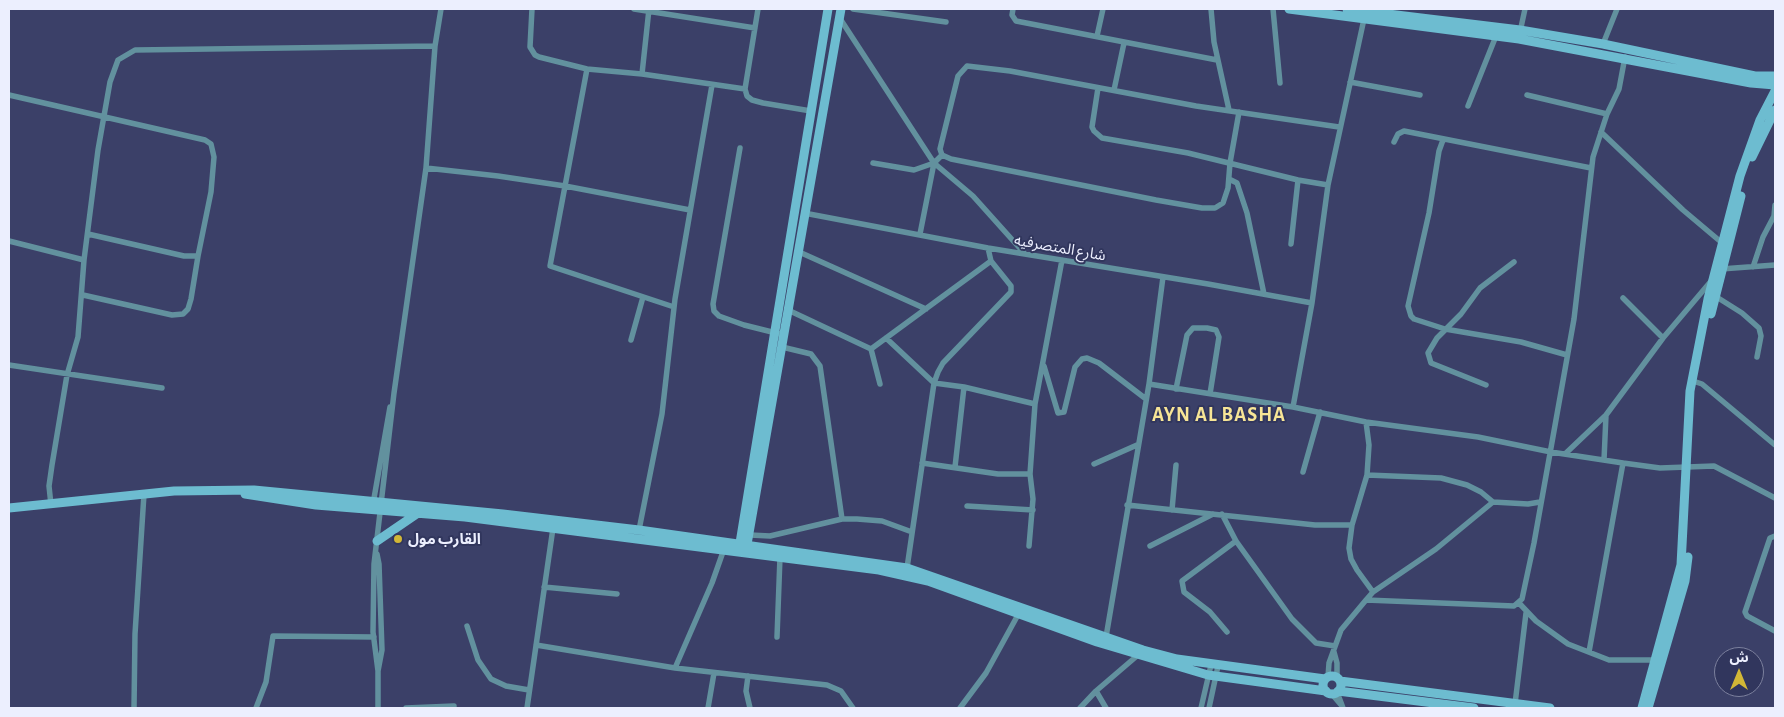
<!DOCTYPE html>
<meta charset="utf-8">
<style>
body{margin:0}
#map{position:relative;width:1784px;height:717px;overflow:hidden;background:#3b4068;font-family:"Alegreya Sans","Noto Sans Arabic",sans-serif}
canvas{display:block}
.frame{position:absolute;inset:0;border:10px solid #eceffe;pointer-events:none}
.north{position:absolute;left:1714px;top:647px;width:50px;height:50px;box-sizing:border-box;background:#31365d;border:1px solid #7c809d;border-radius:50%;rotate:0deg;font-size:14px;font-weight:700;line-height:20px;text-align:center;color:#eceffe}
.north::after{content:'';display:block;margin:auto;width:18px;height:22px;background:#d2b736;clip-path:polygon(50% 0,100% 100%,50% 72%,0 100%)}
</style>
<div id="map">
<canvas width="1784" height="717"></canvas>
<div class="frame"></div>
<div class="north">ش</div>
</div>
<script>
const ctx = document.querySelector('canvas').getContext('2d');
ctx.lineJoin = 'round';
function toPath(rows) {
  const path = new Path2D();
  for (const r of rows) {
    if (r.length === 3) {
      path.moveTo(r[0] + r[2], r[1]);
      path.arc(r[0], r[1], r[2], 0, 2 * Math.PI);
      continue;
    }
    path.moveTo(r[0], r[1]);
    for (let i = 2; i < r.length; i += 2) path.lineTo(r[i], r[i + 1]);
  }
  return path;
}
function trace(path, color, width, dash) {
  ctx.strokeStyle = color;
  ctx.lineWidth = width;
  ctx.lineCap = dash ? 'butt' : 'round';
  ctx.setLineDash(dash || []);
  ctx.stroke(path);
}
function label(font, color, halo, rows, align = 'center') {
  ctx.font = font + ' "Alegreya Sans","Noto Sans Arabic",sans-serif';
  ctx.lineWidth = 4;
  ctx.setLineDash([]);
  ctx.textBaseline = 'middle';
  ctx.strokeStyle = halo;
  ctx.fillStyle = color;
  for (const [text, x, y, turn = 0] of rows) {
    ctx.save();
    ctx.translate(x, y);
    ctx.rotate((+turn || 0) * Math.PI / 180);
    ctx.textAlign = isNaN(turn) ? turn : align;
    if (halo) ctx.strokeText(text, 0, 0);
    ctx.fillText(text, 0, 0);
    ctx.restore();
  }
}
const street = toPath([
 [532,9,530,47,535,55,539,57,587,69,642,74,745,89],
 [634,9,755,28],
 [758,9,745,89,747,96,752,100,763,103,811,111],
 [853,9,946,22],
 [1013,9,1012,15,1016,21,1217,60],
 [1211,9,1214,42,1229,110],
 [1273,9,1280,83],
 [839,17,934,163,973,196,1025,254],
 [1520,32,1525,9],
 [1097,36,1103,9],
 [1603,44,1617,9],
 [587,69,550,266,674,307],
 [642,74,649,9],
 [1350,82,1420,95],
 [1098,88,1092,127,1094,131,1102,138,1188,153,1298,180,1328,185],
 [1114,90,1124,43],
 [9,95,205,140,211,144,214,157,211,192,198,256,184,256,88,234],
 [1527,95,1607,114],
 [1468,106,1496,36],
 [1601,132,1683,210,1721,242],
 [1443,140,1439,151,1429,213,1408,306,1411,316,1414,319,1445,329,1521,342,1567,355],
 [1394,142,1398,134,1404,131,1591,168],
 [740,148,713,304,714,311,719,316,744,325,784,335],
 [942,155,951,159,1156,200,1202,208,1215,208,1223,203,1228,188,1230,163,1239,112],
 [873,163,914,170,934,163],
 [426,168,435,46,441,9],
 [1229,179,1237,183,1247,213,1264,294],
 [804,213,988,248,1208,284,1312,303],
 [920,234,934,163,942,155,940,149,958,76,967,66,1010,71,1196,106,1339,127],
 [9,241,84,260],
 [1291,244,1298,180],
 [797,251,926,309],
 [1753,267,1763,237,1774,216,1775,205],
 [1721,269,1775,265],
 [83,295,172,315,183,314,188,309,191,299,198,256],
 [1715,296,1742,313,1759,328,1761,336,1757,357],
 [1623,298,1663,338],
 [788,310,871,349,880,384],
 [886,338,934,383,964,387,1035,404],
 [631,340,643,297],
 [782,347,811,354,820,366,842,519],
 [871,349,991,261],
 [9,365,162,388],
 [1044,366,1058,413,1064,412,1075,367,1082,359,1087,358,1099,363,1146,399],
 [1696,382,1702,384,1775,445],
 [1149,384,1293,407,1366,422,1478,437,1551,452,1623,463,1660,468,1714,466,1775,498],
 [1486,385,1431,363,1428,353,1437,338,1461,314,1480,288,1514,262],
 [1176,389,1187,335,1193,328,1207,328,1216,330,1219,337,1210,394],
 [1293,407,1312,303,1328,185,1364,19],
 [1366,422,1369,445,1367,475,1352,525,1349,548,1351,559,1357,570,1373,592],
 [1565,454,1606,415,1663,338,1712,280],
 [1604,460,1606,415],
 [922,463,998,474,1030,474,1033,499,1029,546],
 [1094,464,1137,445],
 [955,467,964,387],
 [1303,472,1320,412],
 [1030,474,1035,404,1062,260],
 [1367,475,1441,478,1467,485,1481,492,1493,502,1528,504,1540,502],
 [373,504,390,407],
 [51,505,49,486,52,465,67,375,78,337,84,260,98,150,110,82,118,60,135,50,435,46],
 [1127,505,1315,525,1352,525],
 [967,506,1033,510],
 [1172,510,1176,465],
 [1222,514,1236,541,1292,619,1316,643,1335,646],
 [639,530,662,414,675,299,712,85],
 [750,535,770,536,842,519,857,519,882,521,912,532],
 [1775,536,1770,538,1745,612,1747,616,1775,631],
 [1150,546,1213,514],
 [377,554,379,564,382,650,378,671,378,708],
 [907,568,934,383,938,372,943,363,1011,292,1011,286,991,261,988,248],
 [544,587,617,594],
 [1366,600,1373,592,1436,549,1493,502],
 [1519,603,1536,621,1568,644,1609,660,1656,660],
 [467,626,478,660,491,679,506,686,529,690],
 [1227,632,1210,612,1184,592,1182,581,1236,541],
 [777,637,780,557],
 [1106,637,1149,384,1163,277],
 [536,645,675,668,827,685,841,691,853,708],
 [1334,652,1337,663,1337,678],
 [1589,652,1623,463],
 [675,668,712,583,724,549],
 [378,671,373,632,374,564,394,393,426,168,498,176,565,186,690,210],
 [748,676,746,691,750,708],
 [1328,677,1329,663,1341,630,1366,600,1514,606,1522,599,1534,543,1574,319,1593,157,1607,114,1619,89,1625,57],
 [1096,691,1106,708],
 [1337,692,1343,708],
 [1331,693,1342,706],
 [1515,704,1526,613],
 [134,708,135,634,144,494],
 [256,708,266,682,273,636,374,637],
 [406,708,454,706],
 [527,708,553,528],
 [708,708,714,673],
 [960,708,986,673,1019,613],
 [1080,708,1096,691,1138,655],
 [1201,708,1211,665],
 [1209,708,1218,666]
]);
const secondary = toPath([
 [1289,9,1519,39,1751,83,1775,85],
 [1347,9,1520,30,1603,44,1755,76,1775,76],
 [1752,157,1775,110],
 [1711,314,1741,196],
 [245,494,316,505,465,517,879,570,928,581,1097,642,1208,675,1326,691],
 [9,508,174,491,254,490,503,514,639,530,907,568,1143,650,1177,659,1325,679],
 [377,541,418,513],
 [739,549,828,9],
 [746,550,841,9],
 [1332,685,9],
 [1340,681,1550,708],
 [1338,691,1474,708],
 [1642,708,1681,565,1690,391,1708,299,1740,176,1760,120,1775,91],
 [1648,708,1685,581,1688,557]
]);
const markers = [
 [398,539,5,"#d2b736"]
];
const streetNames = [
 ["شارع المتصرفيه",1060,248,10]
];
const poiNames = [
 ["القارب مول",408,539]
];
const districtNames = [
 ["AYN AL BASHA",1219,415]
];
trace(street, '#62919e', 5.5);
trace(secondary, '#6dbcd0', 9);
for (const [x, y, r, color] of markers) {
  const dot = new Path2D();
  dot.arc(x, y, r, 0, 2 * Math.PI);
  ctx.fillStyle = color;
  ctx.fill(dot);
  trace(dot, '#31365d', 2);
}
label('15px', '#eceffe', '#31365d', streetNames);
label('bold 15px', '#eceffe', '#31365d', poiNames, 'left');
ctx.letterSpacing = '1px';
label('bold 20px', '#f7e596', '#31365d', districtNames);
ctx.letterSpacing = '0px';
</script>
